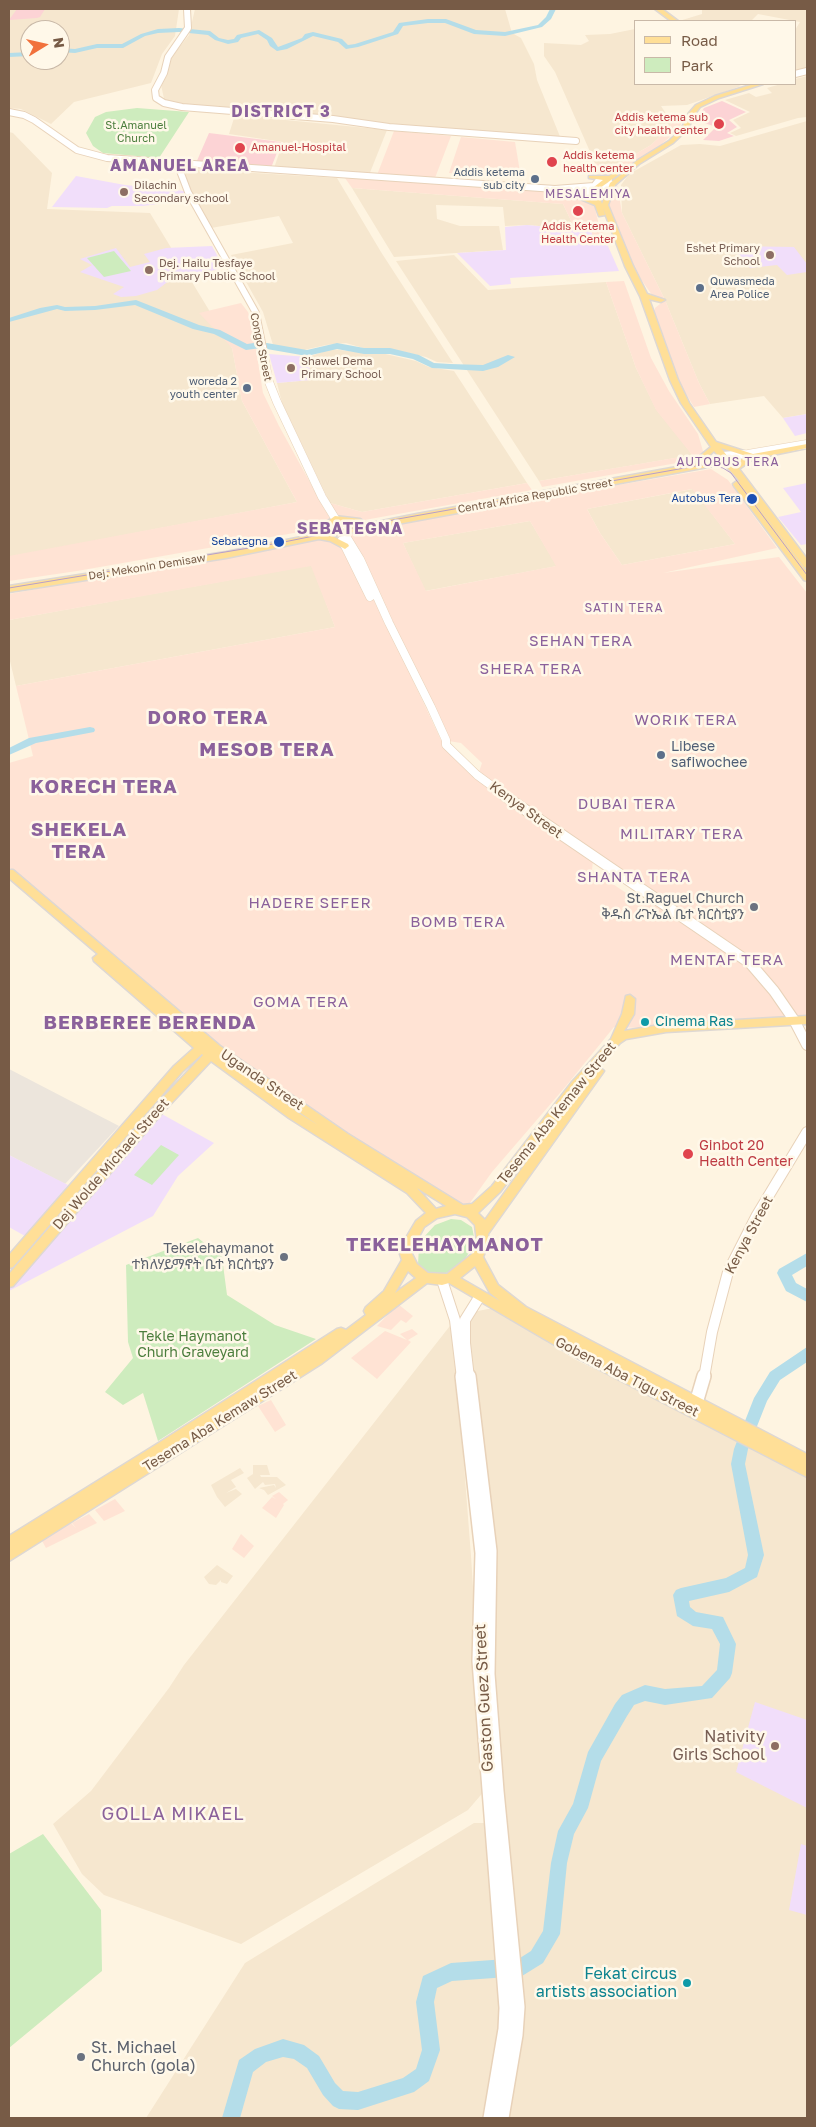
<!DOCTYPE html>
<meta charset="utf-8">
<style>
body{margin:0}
#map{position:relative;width:816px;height:2127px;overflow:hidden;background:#fef4e1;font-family:"Golos Text",sans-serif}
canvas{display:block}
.frame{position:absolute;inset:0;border:10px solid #775b46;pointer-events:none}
.legend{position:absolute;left:634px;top:20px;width:162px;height:65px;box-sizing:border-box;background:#fff8e9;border:1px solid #c9b9a8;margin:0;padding:6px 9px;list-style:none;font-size:15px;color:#775b46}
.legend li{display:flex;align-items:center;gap:10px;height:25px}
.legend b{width:25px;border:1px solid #c9b9a8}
.north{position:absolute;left:20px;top:20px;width:50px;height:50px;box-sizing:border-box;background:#fff8e9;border:1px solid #c9b9a8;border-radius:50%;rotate:81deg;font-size:14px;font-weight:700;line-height:20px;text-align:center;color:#775b46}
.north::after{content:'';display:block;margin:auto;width:18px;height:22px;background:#f1713c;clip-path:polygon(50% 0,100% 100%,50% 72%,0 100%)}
</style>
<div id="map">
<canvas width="816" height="2127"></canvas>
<div class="frame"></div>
<ul class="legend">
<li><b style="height:6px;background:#ffdf97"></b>Road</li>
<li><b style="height:14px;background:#ceecbe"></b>Park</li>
</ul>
<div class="north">N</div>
</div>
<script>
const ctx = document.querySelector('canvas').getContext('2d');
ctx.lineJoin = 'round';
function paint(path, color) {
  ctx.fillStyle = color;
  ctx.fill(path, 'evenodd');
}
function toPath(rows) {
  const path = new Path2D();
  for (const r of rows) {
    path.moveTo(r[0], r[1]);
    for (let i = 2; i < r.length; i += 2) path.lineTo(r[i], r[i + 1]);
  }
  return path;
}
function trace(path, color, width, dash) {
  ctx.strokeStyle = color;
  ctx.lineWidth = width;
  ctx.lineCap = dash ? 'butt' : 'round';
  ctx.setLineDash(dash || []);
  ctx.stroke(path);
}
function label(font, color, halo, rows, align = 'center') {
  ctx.font = font + ' "Golos Text","Noto Sans Ethiopic",sans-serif';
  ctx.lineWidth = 5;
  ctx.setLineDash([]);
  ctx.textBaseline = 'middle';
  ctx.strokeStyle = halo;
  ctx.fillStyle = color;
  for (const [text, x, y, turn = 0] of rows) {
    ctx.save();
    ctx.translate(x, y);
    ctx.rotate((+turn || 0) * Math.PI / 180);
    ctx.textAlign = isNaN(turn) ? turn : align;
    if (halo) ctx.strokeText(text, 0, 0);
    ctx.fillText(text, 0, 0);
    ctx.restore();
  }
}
const residential = toPath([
 [9,9,179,9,175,36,162,54,151,83,74,102,51,124,21,109,9,108],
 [30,30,60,30,60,60,30,60],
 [195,9,505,9,512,33,521,38,534,64,537,80,561,139,165,103,161,85,171,58,189,35],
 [702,9,807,9,807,69,795,71,795,30,800,22,758,14,751,21,679,21,702,14],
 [635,29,635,84,737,84,741,86,687,105,661,106,667,115,674,117,669,128,651,145,622,162,611,166,602,166,595,163,555,72,544,56,544,43,581,45,589,41,585,35,610,34],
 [807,76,807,117,798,118,736,136,730,133,741,128,733,120,750,112,725,100,749,93,756,97,772,93,767,88,781,84,795,84,795,79],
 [235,115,387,130,369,175,274,168,283,142,229,134],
 [807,121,807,414,783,418,764,396,710,404,699,383,665,300,622,213,621,185,629,174,681,145,700,144,720,146],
 [9,132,13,133,52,173,47,209,150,213,232,348,242,401,297,502,9,557],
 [189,169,337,178,381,252,453,363,437,362,426,357,396,350,363,348,346,343,326,345,304,350,273,345,263,312,231,255,293,243,279,216,211,228,190,191,185,172],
 [352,188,563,204,575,229,527,225,505,226,503,207,436,205,437,219,460,226,499,226,503,250,394,257],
 [454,255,488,290,606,282,636,368,656,409,693,455,539,481,396,261],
 [331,349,366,353,381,353,416,361,429,367,454,371,527,483,362,512,330,503,282,403,277,383,311,380,308,357],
 [693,489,735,544,622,565,600,533,587,509],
 [530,521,557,566,425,591,403,543],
 [312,565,335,627,16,686,9,657,9,620],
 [493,1308,574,1359,693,1416,807,1474,807,2118,504,2118,517,2012,463,1314],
 [453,1322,471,1556,486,1789,468,1810,241,1944,104,1895,82,1874,53,1824,91,1791,169,1688,184,1665],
 [253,1465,267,1465,270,1475,260,1475,261,1477,277,1477,286,1485,268,1495,264,1490,259,1488,274,1485,276,1488,275,1484,265,1485,263,1482,255,1489,247,1478,253,1474],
 [240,1468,244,1473,231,1480,236,1487,226,1493,236,1489,242,1494,225,1507,217,1497,211,1485],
 [217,1565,233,1576,227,1584,221,1582,221,1580,216,1585,209,1584,206,1580,204,1577],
 [474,1823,487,1823,505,2010,482,2118,146,2118,245,1963]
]);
const commercial = toPath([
 [674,117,684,118,678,130,657,148,625,170,606,176,600,174,595,163,611,166,622,162,651,145,669,128],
 [394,131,451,136,435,178,377,175],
 [461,137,515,142,521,178,449,173],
 [345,178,553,190,579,197,594,204,598,221,605,236,593,237,591,231,575,229,563,204,352,188],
 [617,184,622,213,665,300,699,383,710,404,694,407,672,371,652,319,655,308,665,300,652,295,633,268,606,203],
 [624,281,651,358,669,391,698,434,705,458,542,487,539,481,692,455,656,410,636,368,606,282],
 [241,303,248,312,252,325,263,393,279,426,334,526,77,571,9,581,9,556,297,502,242,401,232,348,199,313],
 [711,469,728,480,777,548,663,573,779,557,807,593,807,1019,642,1028,614,1027,566,1086,492,1172,467,1207,436,1192,219,1049,9,867,9,763,33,756,16,686,335,627,311,566,9,620,9,594,339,533,347,544,344,532],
 [692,489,735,544,622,565,600,533,587,509],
 [530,521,556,566,426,591,403,543],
 [409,672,442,740,461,743,482,763,477,778,441,740],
 [593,860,659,904,641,903,592,870],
 [527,483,532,490,342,524,330,503,362,512],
 [398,1304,413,1316,406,1323,401,1320,391,1330,377,1326],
 [412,1329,418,1334,408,1340,411,1342,377,1379,351,1358,385,1331,407,1340,400,1334],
 [271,1400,286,1425,275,1432,258,1406],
 [279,1492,288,1500,283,1504,284,1505,276,1518,262,1508,272,1497,276,1499,272,1496],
 [115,1499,125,1511,104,1521,95,1510],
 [89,1514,97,1523,46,1548,41,1539,71,1523,76,1528,72,1523],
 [241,1534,254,1546,244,1558,232,1549]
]);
const industrial = toPath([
 [9,1069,119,1126,65,1184,9,1155]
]);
const education = toPath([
 [76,176,125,185,184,191,184,193,157,197,158,204,143,206,112,206,107,208,52,207],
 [527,225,591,231,593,237,604,237,619,271,510,278,511,284,490,286,457,253,506,250,505,227],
 [212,246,224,268,170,280,157,290,136,296,121,297,113,294,124,287,80,272,92,265,80,259,116,248,130,267,150,262,144,254,166,248],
 [731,246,794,247,807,264,807,272,787,275,777,265,750,268],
 [269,354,308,357,311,380,277,383],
 [807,414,807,433,795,436,783,418],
 [807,483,807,544,801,545,778,517,801,512,783,488],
 [160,1113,214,1143,178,1176,153,1216,9,1291,9,1287],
 [9,1155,68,1185,25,1236,9,1227],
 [755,1702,807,1720,807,1808,736,1772],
 [801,1844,807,1846,807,1915,789,1910]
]);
const medical = toPath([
 [17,9,45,9,40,17,37,18,9,20],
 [722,101,746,112,729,120,737,127,727,133,734,136,719,141,703,140,716,127,696,120,704,108],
 [209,133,281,142,271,168,196,163]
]);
const green = toPath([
 [137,108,189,112,159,158,103,153,93,146,86,133,95,117,106,112],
 [114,251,131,271,104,277,87,258],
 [161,1145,179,1155,152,1185,134,1175],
 [451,1219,461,1220,472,1227,474,1237,470,1251,465,1259,445,1274,435,1275,424,1271,418,1265,419,1245,423,1238,435,1225],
 [198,1238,222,1257,227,1295,275,1325,316,1339,158,1441,143,1393,123,1405,105,1392,133,1358,128,1342,126,1265],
 [43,1834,101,1910,102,1971,9,2048,9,1854]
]);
const river = toPath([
 [550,9,556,9,551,19,542,27,505,36,474,34,445,23,428,23,403,26,398,34,358,47,346,49,338,42,313,36,287,49,277,51,270,46,267,40,258,34,241,38,238,42,228,44,215,40,208,35,179,32,158,33,145,36,123,48,97,48,75,53,60,52,60,48,75,49,97,44,122,44,141,34,158,29,179,28,210,31,219,38,228,40,234,39,237,35,259,30,272,38,278,47,302,38,305,34,313,32,342,39,348,45,355,44,393,32,399,23,428,19,446,19,476,30,505,32,538,25,546,17,550,9],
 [30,52,30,56,9,57,9,53,30,52],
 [136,300,199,325,220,330,247,344,261,342,307,350,337,343,364,348,390,348,419,355,434,363,450,364,483,365,508,355,515,357,498,367,483,371,432,368,413,359,390,354,364,354,337,349,307,356,261,348,246,350,214,334,193,329,135,305,95,310,65,311,57,309,9,322,9,318,40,308,57,305,65,307,95,306,136,300],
 [90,727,94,728,95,730,94,732,36,743,9,755,9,748,29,738,90,727],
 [807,1253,807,1266,792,1275,796,1283,807,1289,807,1302,786,1291,777,1273,779,1269,807,1253],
 [807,1347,807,1362,780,1380,767,1401,748,1449,745,1464,764,1555,757,1577,729,1592,689,1601,690,1607,696,1612,723,1617,736,1644,732,1673,730,1678,712,1698,665,1705,645,1701,634,1705,627,1716,601,1761,588,1808,574,1834,567,1863,560,1934,543,1963,522,1976,452,1981,437,1988,434,2002,440,2050,429,2081,414,2092,358,2110,339,2109,333,2106,323,2095,307,2068,294,2059,283,2057,266,2062,253,2072,240,2118,222,2118,239,2060,255,2049,283,2039,304,2045,319,2056,335,2083,343,2091,358,2092,403,2078,416,2069,422,2050,416,2002,423,1976,451,1963,520,1958,531,1951,543,1931,551,1863,558,1831,573,1804,588,1752,615,1704,622,1695,645,1685,665,1689,702,1686,717,1670,720,1644,712,1629,693,1626,677,1616,673,1595,676,1590,681,1588,726,1578,745,1568,748,1555,731,1464,734,1449,754,1398,770,1372,807,1347]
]);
const secondaryFar3 = toPath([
 [187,9,188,28,168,57,164,73,155,90,156,98,164,103,182,107,333,119,389,127,576,141],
 [795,74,807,71],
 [9,112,24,115,34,120,77,150,107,158,555,189,594,186,598,181,609,179],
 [177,163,188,192,256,313,263,348],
 [587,192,595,192,612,184]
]);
const secondaryFar2 = toPath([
 [262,347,269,382,277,402,322,497,360,559,389,623,431,707,446,740,446,745,477,775,507,797],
 [722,456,748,454,807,444],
 [342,540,370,597]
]);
const secondaryFar1 = toPath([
 [505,796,750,963,774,991,794,1020,807,1045],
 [442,1280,455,1320,462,1378],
 [469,1378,465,1343,465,1320,480,1296],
 [704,1378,712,1332,728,1272,757,1215,807,1132]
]);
const secondary = toPath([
 [462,1376,482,1553,479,1661,506,2008,505,2029,490,2118],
 [469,1376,490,1551,488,1674,497,1791,518,2007,516,2035,502,2118],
 [694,1410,704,1376]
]);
const primary = toPath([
 [655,9,662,9,678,21,671,21,655,9],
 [754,84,763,84,719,98,700,107,695,114,687,130,673,143,639,164,615,185,608,205,633,266,647,294,665,300,661,302,649,299,678,380,689,403,716,442,753,454,807,444,807,448,753,459,739,469,807,559,807,568,804,567,737,478,724,464,332,536,348,544,349,546,345,549,330,541,319,539,226,558,9,592,9,586,226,552,417,514,721,459,714,451,702,462,695,460,711,447,681,403,670,380,640,296,625,266,603,208,605,215,599,216,595,205,566,193,569,191,594,200,592,192,594,187,603,180,589,178,589,176,609,176,614,173,618,173,618,175,600,188,598,192,602,204,610,183,631,167,635,162,669,141,682,128,689,113,696,105,715,96,754,84],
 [721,448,746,456,734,465,721,448],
 [737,481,740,482,807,572,807,581,804,580,734,486,733,484,737,481],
 [335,516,360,519,364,522,360,525,337,522,324,532,318,532,318,528,335,516],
 [9,870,13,870,220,1046,348,1134,463,1205,472,1204,492,1186,572,1082,611,1039,622,1014,626,996,630,995,635,999,634,1014,624,1031,666,1024,807,1016,807,1024,666,1032,626,1039,620,1043,599,1067,604,1071,602,1074,488,1234,489,1242,483,1257,498,1285,526,1307,807,1454,807,1477,575,1357,449,1283,442,1285,427,1283,321,1364,9,1561,9,1536,157,1444,337,1329,341,1328,346,1330,366,1315,364,1311,366,1307,384,1291,402,1260,400,1254,403,1243,416,1221,426,1213,407,1193,289,1118,211,1061,163,1112,13,1286,9,1287,9,1274,155,1106,203,1055,202,1054,182,1072,13,1267,9,1268,9,1255,174,1066,194,1048,94,961,93,958,98,954,9,878,9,870],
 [260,1085,318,1125,297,1112,260,1085],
 [573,1097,485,1220,478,1213,500,1192,573,1097],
 [417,1188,446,1206,436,1209,417,1188],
 [455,1214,467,1217,475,1225,477,1242,472,1254,447,1274,428,1273,417,1264,412,1254,415,1244,424,1227,437,1218,455,1214],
 [475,1266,490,1293,500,1301,460,1278,475,1266],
 [408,1271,416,1278,395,1293,408,1271]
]);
const tram = toPath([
 [9,588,279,543,398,519,707,464,723,468,731,473,807,575]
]);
const markers = [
 [719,124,6,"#e0444e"],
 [240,148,6,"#e0444e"],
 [552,162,6,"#e0444e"],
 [535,179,5,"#5c6f8a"],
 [124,192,5,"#8d6e63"],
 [578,211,6,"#e0444e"],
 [770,255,5,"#8d6e63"],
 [149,270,5,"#8d6e63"],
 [700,288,5,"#5c6f8a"],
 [291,368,5,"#8d6e63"],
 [247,388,5,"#5c6f8a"],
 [752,499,6,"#1a4fb4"],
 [279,542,6,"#1a4fb4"],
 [661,755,5,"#5c6f8a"],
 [754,907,5,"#6b7280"],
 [645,1022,5,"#0f9aa8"],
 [688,1154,6,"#e0444e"],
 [284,1257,5,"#6b7280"],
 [775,1746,5,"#8d6e63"],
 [687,1983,5,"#0f9aa8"],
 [81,2057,5,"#6b7280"]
];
const farHealthnames = [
 ["Addis ketema sub",708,118,"right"],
 ["city health center",708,131,"right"],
 ["Amanuel-Hospital",251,148],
 ["Addis ketema",563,156],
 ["health center",563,169],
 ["Addis Ketema",578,227,"center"],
 ["Health Center",578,240,"center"]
];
const farParknames = [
 ["St.Amanuel",136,126],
 ["Church",136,139]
];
const farServicenames = [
 ["Addis ketema",525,173],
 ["sub city",525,186],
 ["Quwasmeda",710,282,"left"],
 ["Area Police",710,295,"left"],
 ["woreda 2",237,382],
 ["youth center",237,395]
];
const farEducationnames = [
 ["Dilachin",134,186],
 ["Secondary school",134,199],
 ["Eshet Primary",760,249,"right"],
 ["School",760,262,"right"],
 ["Dej. Hailu Tesfaye",159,264],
 ["Primary Public School",159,277],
 ["Shawel Dema",301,362],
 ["Primary School",301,375]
];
const farStreetnames = [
 ["Congo Street",261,347,78],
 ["Central Africa Republic Street",535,496,-10],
 ["Dej. Mekonin Demisaw",147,567,-9]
];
const farTransitnames = [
 ["Autobus Tera",741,499],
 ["Sebategna",268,542]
];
const farNeighbourhoodnames = [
 ["MESALEMIYA",588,194],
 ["AUTOBUS TERA",728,462],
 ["SATIN TERA",624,608]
];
const serviceNames = [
 ["Libese",671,747],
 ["safiwochee",671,763]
];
const streetNames = [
 ["Kenya Street",526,810,36],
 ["Uganda Street",262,1080,34],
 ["Tesema Aba Kemaw Street",557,1113,-51],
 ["Dej Wolde Michael Street",111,1164,-49],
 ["Kenya Street",749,1235,-62],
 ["Gobena Aba Tigu Street",627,1377,27],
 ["Tesema Aba Kemaw Street",220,1421,-32]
];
const worshipNames = [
 ["St.Raguel Church",744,899],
 ["ቅዱስ ራጉኤል ቤተ ክርስቲያን",744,915],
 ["Tekelehaymanot",274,1249],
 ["ተክለሃይማኖት ቤተ ክርስቲያን",274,1265]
];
const cultureNames = [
 ["Cinema Ras",655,1022]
];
const healthNames = [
 ["Ginbot 20",699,1146],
 ["Health Center",699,1162]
];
const parkNames = [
 ["Tekle Haymanot",193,1337],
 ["Churh Graveyard",193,1353]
];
const neighbourhoodNames = [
 ["SEHAN TERA",581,641],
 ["SHERA TERA",531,669],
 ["WORIK TERA",686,720],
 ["DUBAI TERA",627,804],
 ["MILITARY TERA",682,834],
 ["SHANTA TERA",634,877],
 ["HADERE SEFER",310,903],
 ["BOMB TERA",458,922],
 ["MENTAF TERA",727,960],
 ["GOMA TERA",301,1002]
];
const farDistrictnames = [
 ["DISTRICT 3",281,112],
 ["AMANUEL AREA",180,166],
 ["SEBATEGNA",350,529]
];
const nearStreetnames = [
 ["Gaston Guez Street",484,1698,-93]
];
const nearEducationnames = [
 ["Nativity",765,1737],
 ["Girls School",765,1755]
];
const nearCulturenames = [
 ["Fekat circus",677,1974],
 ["artists association",677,1992]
];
const nearWorshipnames = [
 ["St. Michael",91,2048],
 ["Church (gola)",91,2066]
];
const nearNeighbourhoodnames = [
 ["GOLLA MIKAEL",173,1814]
];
const districtNames = [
 ["DORO TERA",208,718],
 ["MESOB TERA",267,750],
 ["KORECH TERA",104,787],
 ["SHEKELA",79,830],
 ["TERA",79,852],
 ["BERBEREE BERENDA",150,1023],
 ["TEKELEHAYMANOT",445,1245]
];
paint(residential, '#f6e7cf');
paint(commercial, '#ffe3d4');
paint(industrial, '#ece5dc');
paint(education, '#f1defa');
paint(medical, '#fcd3d5');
paint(green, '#ceecbe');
paint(river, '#b4dde9');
trace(secondaryFar3, '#e8d2b9', 8);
trace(secondaryFar2, '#e8d2b9', 9);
trace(secondaryFar1, '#e8d2b9', 12);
trace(secondary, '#e8d2b9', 16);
trace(primary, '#ded8d3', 3);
trace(secondaryFar3, '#fff', 6);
trace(secondaryFar2, '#fff', 8);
trace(secondaryFar1, '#fff', 10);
trace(secondary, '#fff', 13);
paint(primary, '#ffdf97');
trace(tram, '#b89fc8', 1);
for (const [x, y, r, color] of markers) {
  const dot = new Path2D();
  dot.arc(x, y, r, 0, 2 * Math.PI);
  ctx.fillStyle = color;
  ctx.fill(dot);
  trace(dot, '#fff8e9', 2);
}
label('11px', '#be3a42', '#fff8e9', farHealthnames, 'left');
label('11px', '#4c7e3d', '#fff8e9', farParknames);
label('11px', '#4e5e75', '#fff8e9', farServicenames, 'right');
label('11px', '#785e54', '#fff8e9', farEducationnames, 'left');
label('11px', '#775b46', '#fff8e9', farStreetnames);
label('11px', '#164399', '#fff8e9', farTransitnames, 'right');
ctx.letterSpacing = '1px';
label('12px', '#8b619b', '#fff8e9', farNeighbourhoodnames);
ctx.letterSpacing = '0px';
label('14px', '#4e5e75', '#fff8e9', serviceNames, 'left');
label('14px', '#775b46', '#fff8e9', streetNames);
label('14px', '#5b616d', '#fff8e9', worshipNames, 'right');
label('14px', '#0d838f', '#fff8e9', cultureNames, 'left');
label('14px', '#be3a42', '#fff8e9', healthNames, 'left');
label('14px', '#4c7e3d', '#fff8e9', parkNames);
ctx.letterSpacing = '1px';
label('15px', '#8b619b', '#fff8e9', neighbourhoodNames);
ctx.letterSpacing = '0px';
ctx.letterSpacing = '1px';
label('bold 16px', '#8b619b', '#fff8e9', farDistrictnames);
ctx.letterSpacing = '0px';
label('16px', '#775b46', '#fff8e9', nearStreetnames);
label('16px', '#785e54', '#fff8e9', nearEducationnames, 'right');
label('16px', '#0d838f', '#fff8e9', nearCulturenames, 'right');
label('16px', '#5b616d', '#fff8e9', nearWorshipnames, 'left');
ctx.letterSpacing = '1px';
label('18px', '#8b619b', '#fff8e9', nearNeighbourhoodnames);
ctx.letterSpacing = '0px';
ctx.letterSpacing = '1px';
label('bold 19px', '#8b619b', '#fff8e9', districtNames);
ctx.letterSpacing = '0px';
</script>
